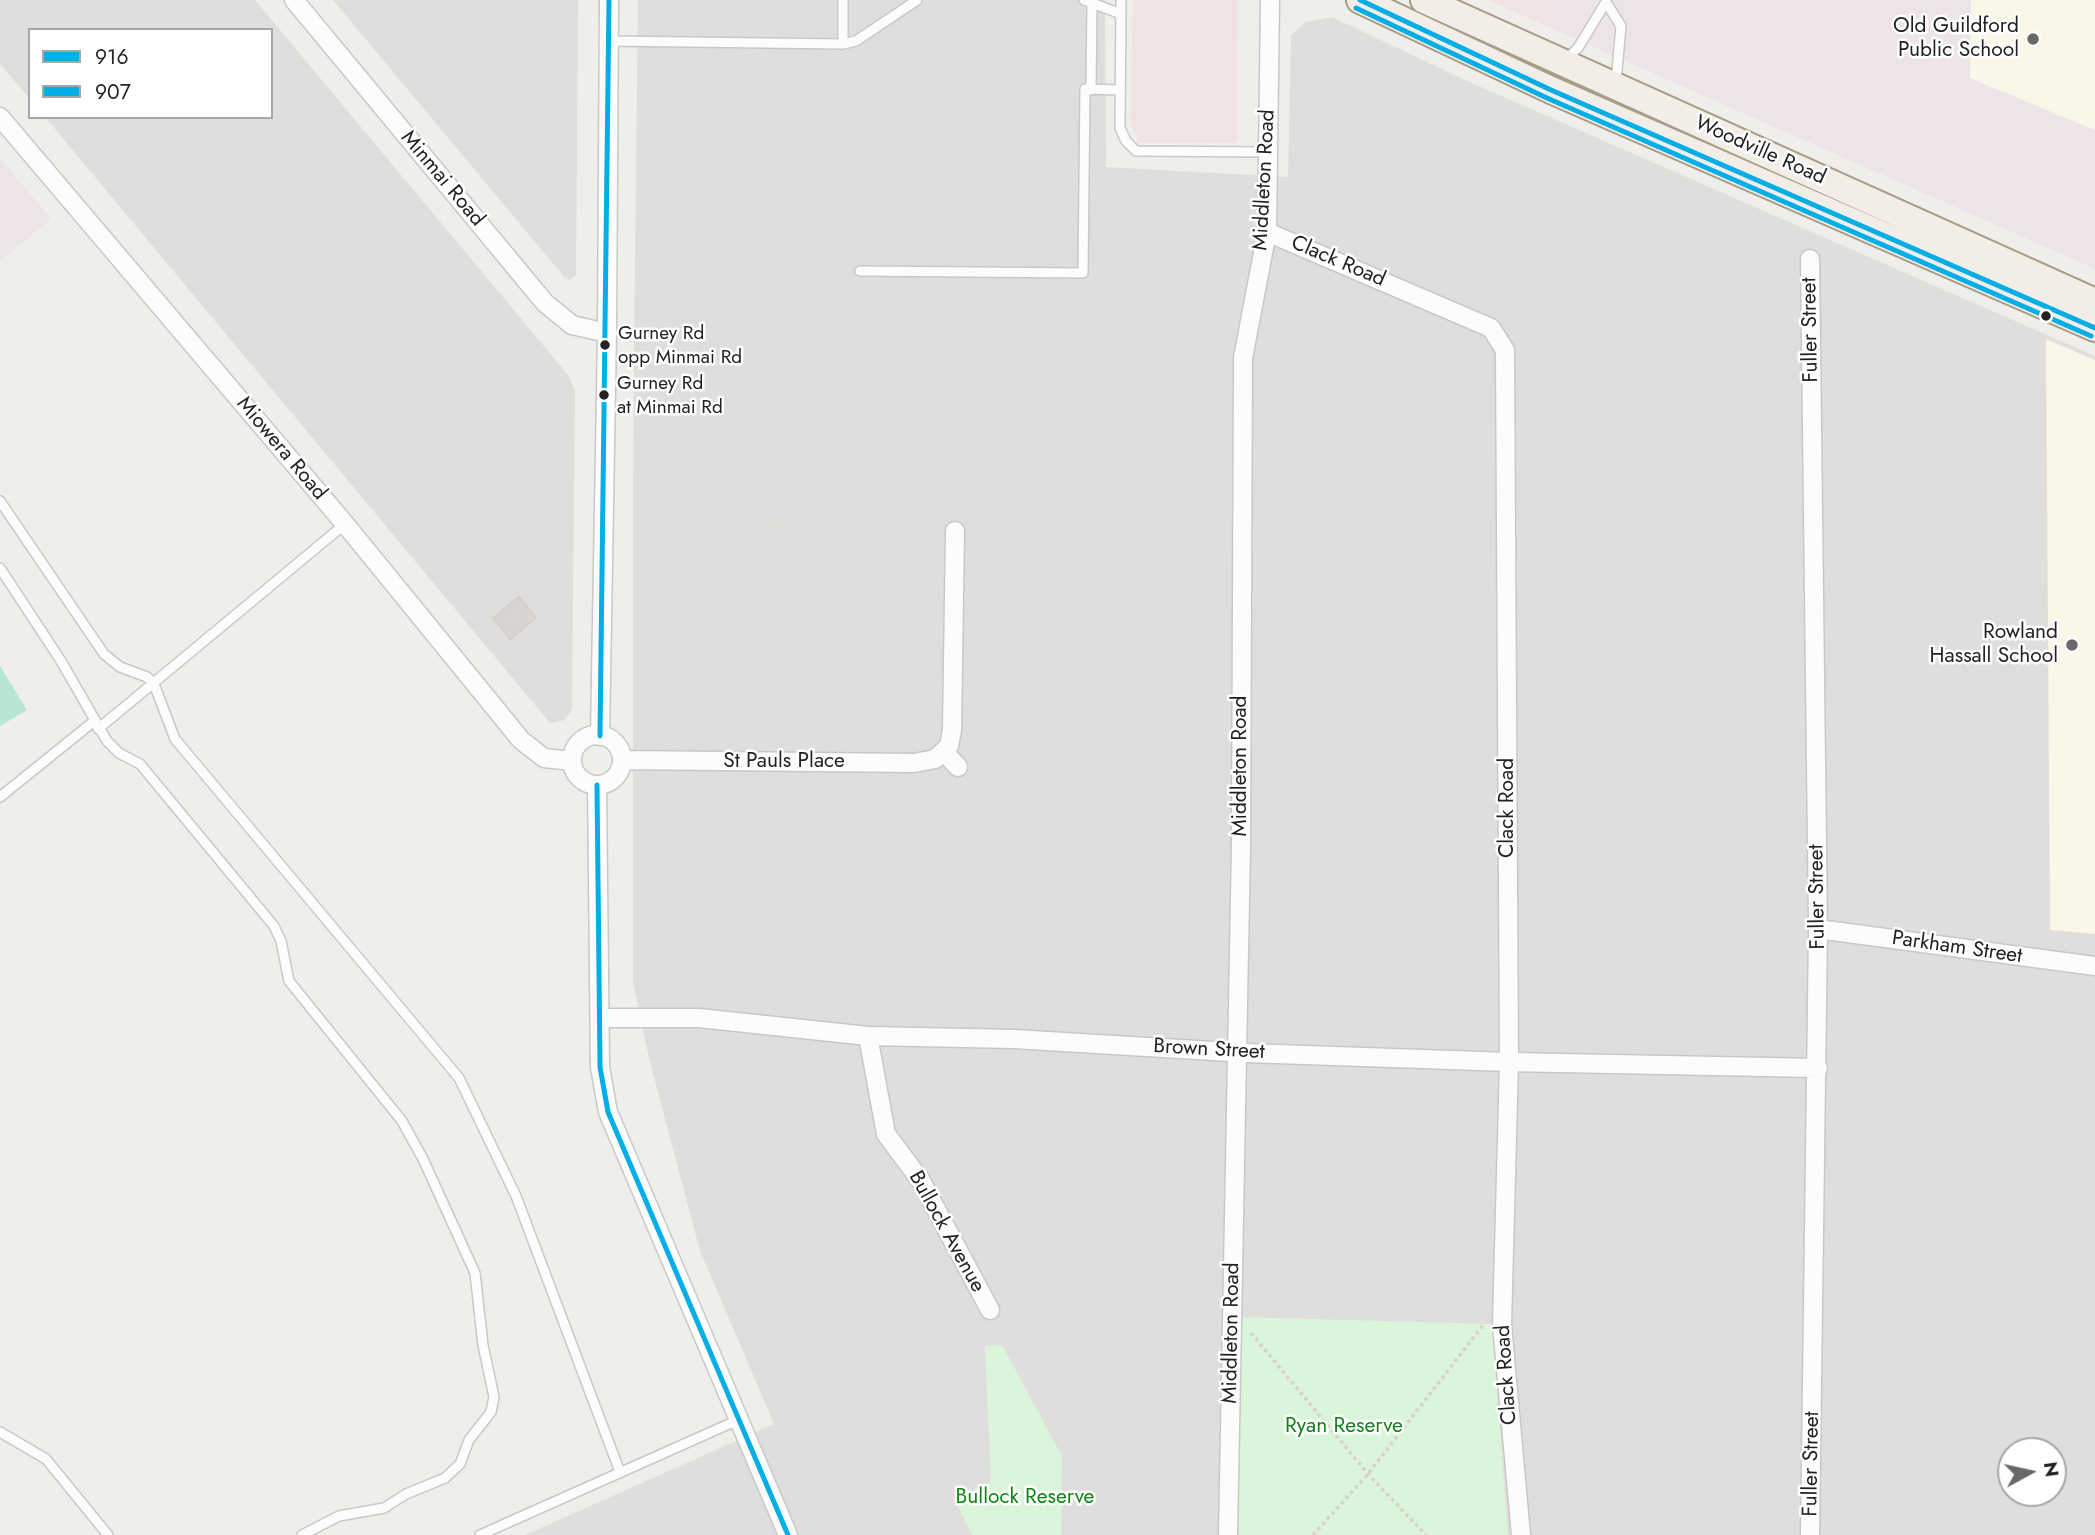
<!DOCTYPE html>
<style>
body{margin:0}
#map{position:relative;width:2095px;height:1535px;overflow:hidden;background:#f0eeeb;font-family:Jost,sans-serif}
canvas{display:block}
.legend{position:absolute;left:28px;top:28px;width:245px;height:91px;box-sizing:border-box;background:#fff;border:2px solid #a7a7a7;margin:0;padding:9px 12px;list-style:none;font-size:21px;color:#222}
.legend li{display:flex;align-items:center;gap:14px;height:35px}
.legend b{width:35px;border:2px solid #a7a7a7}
.north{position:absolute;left:1997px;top:1437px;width:70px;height:70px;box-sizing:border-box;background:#fff;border:2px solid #a7a7a7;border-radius:50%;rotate:82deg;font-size:19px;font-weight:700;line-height:28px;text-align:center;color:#222}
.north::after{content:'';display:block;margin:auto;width:24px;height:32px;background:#6a6968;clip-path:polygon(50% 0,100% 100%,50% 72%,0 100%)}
</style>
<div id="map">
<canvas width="2095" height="1535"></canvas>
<ul class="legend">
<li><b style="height:9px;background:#02aee5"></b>916</li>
<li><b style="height:9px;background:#02aee5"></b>907</li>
</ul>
<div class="north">N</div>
</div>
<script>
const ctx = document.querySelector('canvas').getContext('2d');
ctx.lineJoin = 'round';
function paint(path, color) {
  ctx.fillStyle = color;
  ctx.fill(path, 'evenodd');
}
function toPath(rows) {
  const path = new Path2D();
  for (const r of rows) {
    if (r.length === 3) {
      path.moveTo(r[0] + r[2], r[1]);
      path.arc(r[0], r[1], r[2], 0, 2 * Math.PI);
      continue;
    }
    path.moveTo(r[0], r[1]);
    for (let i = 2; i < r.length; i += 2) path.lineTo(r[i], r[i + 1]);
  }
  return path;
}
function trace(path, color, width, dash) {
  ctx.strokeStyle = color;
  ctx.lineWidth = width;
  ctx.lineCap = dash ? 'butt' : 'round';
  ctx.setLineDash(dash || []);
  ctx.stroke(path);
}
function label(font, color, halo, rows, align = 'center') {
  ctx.font = font + ' Jost,sans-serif';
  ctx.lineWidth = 5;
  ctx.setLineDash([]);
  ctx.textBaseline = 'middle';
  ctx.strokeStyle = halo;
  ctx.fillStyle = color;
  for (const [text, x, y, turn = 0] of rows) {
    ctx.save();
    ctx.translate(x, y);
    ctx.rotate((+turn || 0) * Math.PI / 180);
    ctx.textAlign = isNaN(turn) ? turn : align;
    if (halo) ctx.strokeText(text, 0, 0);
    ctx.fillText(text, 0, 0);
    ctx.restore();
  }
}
const residential = toPath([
 [0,0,255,0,568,375,575,390,572,709,565,720,550,723,45,117,271,117,271,30,30,30,30,99,0,64],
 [333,0,578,0,576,275,570,280,565,278],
 [638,0,1105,0,1106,167,1288,177,1291,35,1306,22,1332,17,1465,80,2095,356,2095,1535,525,1535,774,1424,700,1251,649,1058,633,982,633,521,1098,525,847,353,846,343,634,341],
 [2011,1451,2053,1451,2053,1493,2011,1493]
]);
const commercial = toPath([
 [1133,0,1238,0,1237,143,1139,143,1130,123],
 [1487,0,1553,0,1551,28]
]);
const industrial = toPath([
 [1553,0,1971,0,1970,78,2095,130,2095,269,1551,28],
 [0,158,51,219,0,261]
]);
const education = toPath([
 [1971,0,2095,0,2095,130,1970,78],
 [2046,339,2095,360,2095,934,2050,930]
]);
const religious = toPath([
 [634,341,847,343,847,353,1100,359,1098,525,633,521]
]);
const park = toPath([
 [1239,1317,1492,1324,1508,1535,1234,1535],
 [1002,1345,1062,1456,1061,1535,972,1535,955,1500,991,1482,985,1346]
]);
const pitch = toPath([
 [0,666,27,710,0,726]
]);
const building = toPath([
 [519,597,536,618,510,639,493,618,519,597]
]);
const path = toPath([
 [1251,1333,1368,1474,1426,1535],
 [1313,1535,1368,1474,1484,1324]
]);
const service = toPath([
 [1084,0,1121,14],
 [1121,0,1120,128,1126,141,1136,151,1268,152],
 [609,41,843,44,856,41,917,0],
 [843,44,843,0],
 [1566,59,1578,48,1606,2,1621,26,1616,82],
 [1091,90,1092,3],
 [860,271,1083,273,1085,89,1120,90],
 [0,501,104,654,120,667,147,677,154,684,175,739,459,1078,516,1196,620,1472],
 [0,568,61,661,107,741,119,753,140,764,274,926,281,941,289,981,402,1121,423,1159,475,1273,483,1345,494,1397,491,1412,469,1440,460,1464,445,1478,406,1494,384,1508,339,1516,302,1535],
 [98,729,345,524],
 [0,797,93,722],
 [0,1432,46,1459,108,1535],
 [480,1535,738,1420]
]);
const minor = toPath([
 [294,0,545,303,572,325,607,333],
 [0,117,345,524,521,740,544,758,572,761],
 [1267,232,1491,328,1505,350,1509,1062,1502,1325,1521,1535],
 [1810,259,1818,929,1810,1535],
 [597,760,25],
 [600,736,607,333,609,0],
 [944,752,958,767],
 [622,760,914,763,935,759,949,746,952,730,955,531],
 [597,785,600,1067,608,1112,788,1535],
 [1818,929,2095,966],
 [600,1018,699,1018,868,1036,1014,1039,1247,1053,1509,1062,1818,1068],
 [868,1036,886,1134,921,1181,990,1310],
 [1228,1535,1241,845,1243,358,1267,232,1270,0]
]);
const primary = toPath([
 [1360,0,1551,90,2095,328],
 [1424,0,2095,302]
]);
const bus1 = toPath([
 [1360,0,1551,90,2095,328],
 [600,736,609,0],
 [597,785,600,1067,608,1112,788,1535]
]);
const bus2 = toPath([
 [1356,8,1547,98,2091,336]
]);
const markers = [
 [2033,39,7,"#6a6968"],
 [2046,316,6,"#222"],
 [605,345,6,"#222"],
 [604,395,6,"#222"],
 [2072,645,7,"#6a6968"]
];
const busNames = [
 ["Gurney Rd",618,334],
 ["opp Minmai Rd",618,358],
 ["Gurney Rd",617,384],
 ["at Minmai Rd",617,408]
];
const poiNames = [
 ["Old Guildford",2019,27],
 ["Public School",2019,51],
 ["Rowland",2058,633],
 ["Hassall School",2058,657]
];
const streetNames = [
 ["Woodville Road",1760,151,24],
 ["Minmai Road",442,179,50],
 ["Middleton Road",1265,180,-87],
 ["Clack Road",1338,262,23],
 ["Fuller Street",1811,330,-91],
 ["Miowera Road",281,449,50],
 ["St Pauls Place",784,762],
 ["Middleton Road",1241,766,-90],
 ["Clack Road",1508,808,-90],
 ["Fuller Street",1818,897,-91],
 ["Parkham Street",1957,948,8],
 ["Brown Street",1209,1050,3],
 ["Bullock Avenue",946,1232,61],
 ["Middleton Road",1232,1333,-89],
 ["Clack Road",1507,1375,-94],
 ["Fuller Street",1812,1464,-89]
];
const parkNames = [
 ["Ryan Reserve",1344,1427],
 ["Bullock Reserve",1025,1498]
];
paint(residential, '#dfdedc');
paint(commercial, '#f1e3e1');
paint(industrial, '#ede4e9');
paint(education, '#f8f7e8');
paint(religious, '#dededc');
paint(park, '#daf5da');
paint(pitch, '#b7e6d2');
paint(building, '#d7d4d2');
trace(building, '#d3d0cc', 2);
trace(service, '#c9c8c7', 12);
trace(minor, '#c9c8c7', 21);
trace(primary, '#a79c86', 30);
trace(path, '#dccecd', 3.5, [3.5, 3.5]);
trace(service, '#fdfcfc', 9);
trace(minor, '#fdfcfc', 18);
trace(primary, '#f3ede7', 26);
trace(bus1, '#02aee5', 5);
trace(bus2, '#02aee5', 5);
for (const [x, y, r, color] of markers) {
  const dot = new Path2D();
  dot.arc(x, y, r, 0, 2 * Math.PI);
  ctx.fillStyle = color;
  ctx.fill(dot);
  trace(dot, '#fff', 2.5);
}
label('19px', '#222', '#fff', busNames, 'left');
label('21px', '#222', '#fff', poiNames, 'right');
label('21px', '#222', '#fff', streetNames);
label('21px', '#0c8416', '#fff', parkNames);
</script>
